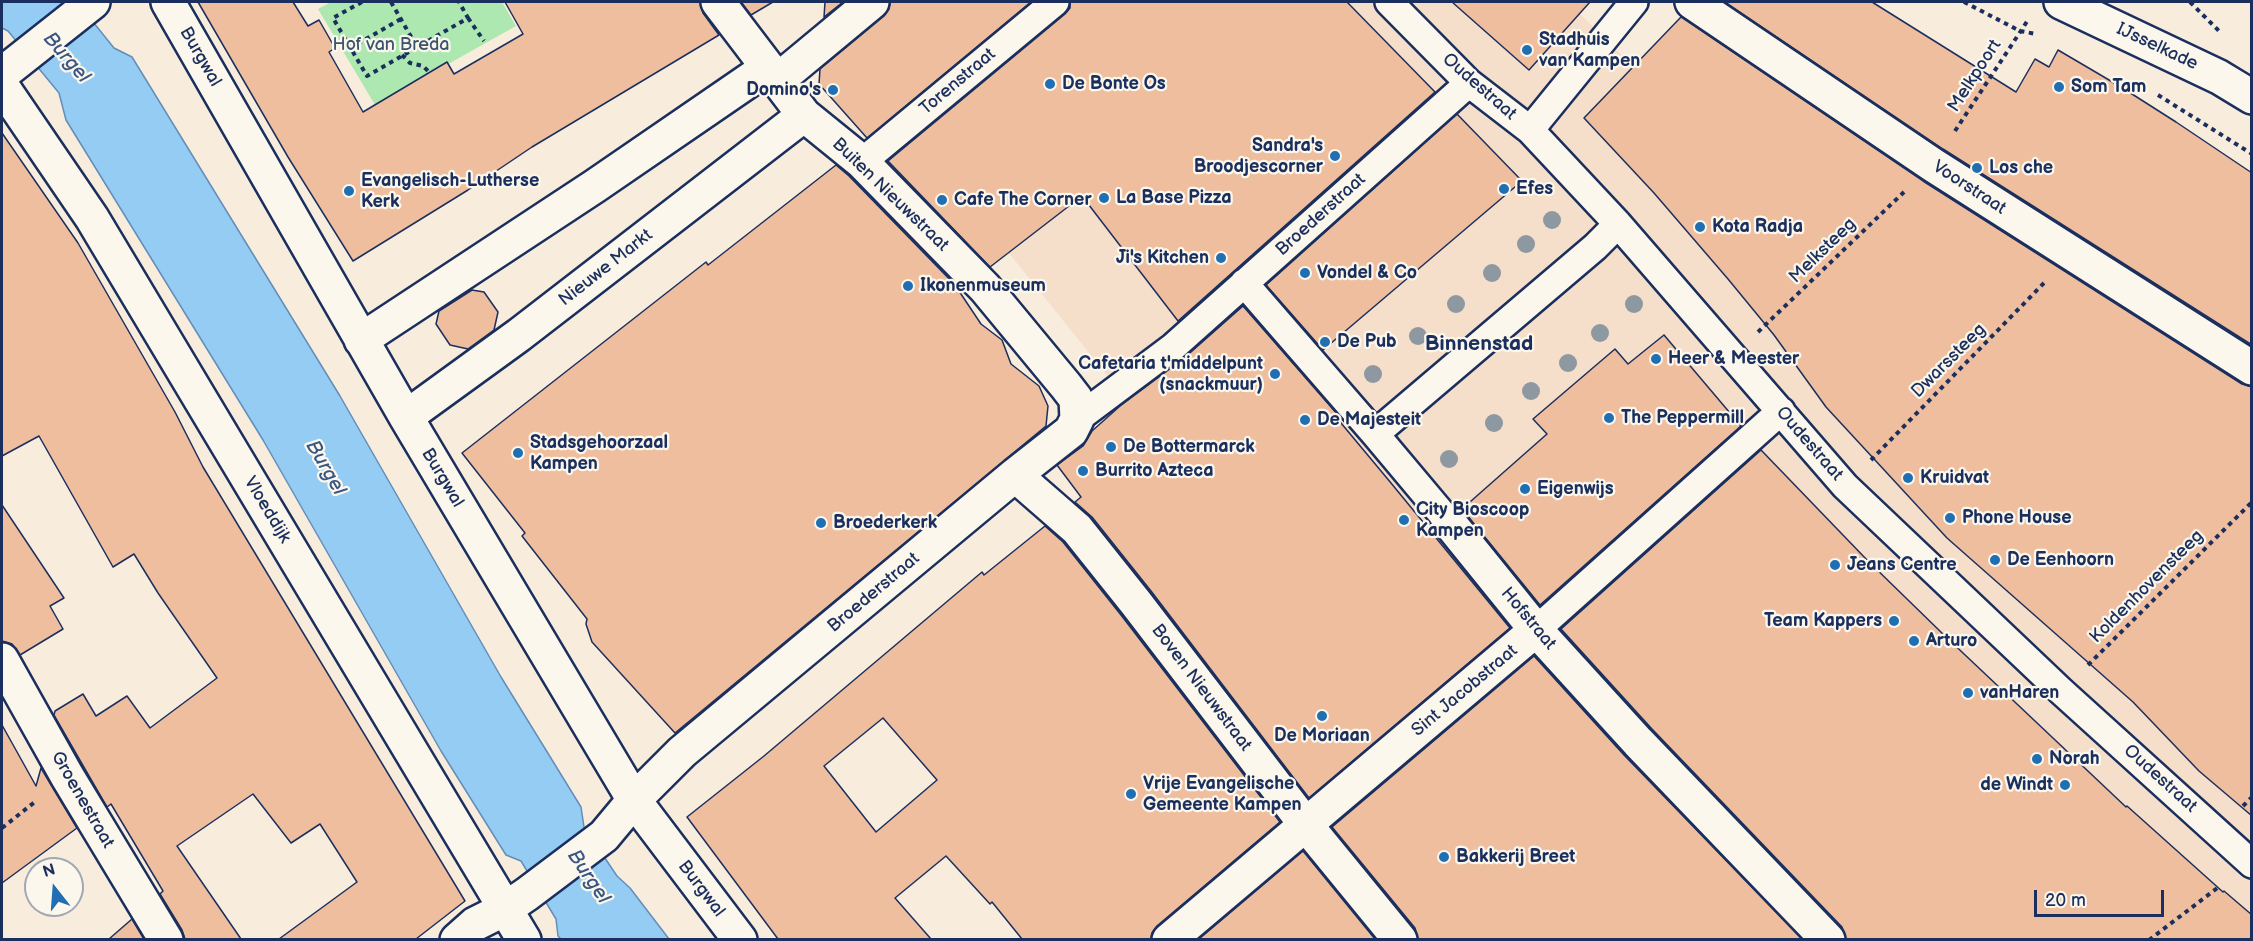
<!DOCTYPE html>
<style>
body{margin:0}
#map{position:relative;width:2253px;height:941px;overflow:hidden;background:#f8ecdd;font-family:"Balsamiq Sans",sans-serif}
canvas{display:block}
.frame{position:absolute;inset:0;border:3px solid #1b2f5e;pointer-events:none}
.north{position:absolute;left:24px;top:857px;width:60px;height:60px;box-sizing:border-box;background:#fbf7ec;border:2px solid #a1a7b3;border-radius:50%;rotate:343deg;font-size:16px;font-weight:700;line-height:24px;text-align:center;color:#1b2f5e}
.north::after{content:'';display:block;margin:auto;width:21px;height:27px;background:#1f6fb2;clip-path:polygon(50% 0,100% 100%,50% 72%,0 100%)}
.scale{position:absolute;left:2034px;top:890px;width:130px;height:27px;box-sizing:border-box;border:3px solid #1b2f5e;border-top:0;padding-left:8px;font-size:18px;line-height:21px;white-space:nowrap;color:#1b2f5e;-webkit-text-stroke:4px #fbf7ec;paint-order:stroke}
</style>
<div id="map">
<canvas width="2253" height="941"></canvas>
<div class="frame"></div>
<div class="north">N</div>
<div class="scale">20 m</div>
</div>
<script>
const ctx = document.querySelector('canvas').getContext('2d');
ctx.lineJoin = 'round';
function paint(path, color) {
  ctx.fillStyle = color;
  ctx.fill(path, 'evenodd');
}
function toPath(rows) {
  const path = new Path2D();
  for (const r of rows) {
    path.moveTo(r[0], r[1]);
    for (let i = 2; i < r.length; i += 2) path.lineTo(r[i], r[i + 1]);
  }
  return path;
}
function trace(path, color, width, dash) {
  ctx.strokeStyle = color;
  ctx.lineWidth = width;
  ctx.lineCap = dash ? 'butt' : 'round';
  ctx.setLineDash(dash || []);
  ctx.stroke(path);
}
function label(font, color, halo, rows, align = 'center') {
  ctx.font = font + ' "Balsamiq Sans",sans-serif';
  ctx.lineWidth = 4.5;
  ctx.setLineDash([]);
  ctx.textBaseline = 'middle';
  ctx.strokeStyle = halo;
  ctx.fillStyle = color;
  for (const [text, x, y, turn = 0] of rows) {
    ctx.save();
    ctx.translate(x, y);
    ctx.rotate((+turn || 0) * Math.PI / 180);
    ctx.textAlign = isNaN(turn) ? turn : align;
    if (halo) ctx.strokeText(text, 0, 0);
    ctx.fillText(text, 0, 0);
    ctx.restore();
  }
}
const built = toPath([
 [1108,2,1568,2,1727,159,2251,643,2251,939,2175,939,1752,500,1607,635,1535,559,1356,724,1131,405,926,150]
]);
const green = toPath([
 [331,2,502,2,516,26,375,105,318,9]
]);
const water = toPath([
 [2,2,77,2,114,48,132,57,340,396,501,677,581,807,584,827,617,876,630,888,669,939,561,939,558,936,556,919,521,861,506,855,441,751,263,440,66,120,59,93,8,31,2,28,2,2]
]);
const building = toPath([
 [198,2,293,2,308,26,319,20,335,48,329,52,363,112,447,62,454,74,523,34,505,2,700,2,703,13,719,35,532,147,468,190,353,261,288,157,198,2],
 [741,2,773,2,751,15,741,2],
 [825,2,843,2,824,17,825,2],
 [890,2,1031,2,867,138,819,84,820,69,884,16,889,9,890,2],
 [1070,2,1347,2,1435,92,1178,321,1082,196,990,267,888,161,1065,14,1070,8,1070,2],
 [1452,2,1590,2,1529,70,1452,2],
 [1725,2,1872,2,2016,92,2035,59,2049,67,2058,50,2121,87,2176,122,2252,173,2252,345,1943,149,1725,2],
 [1681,17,1923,181,2242,384,2252,387,2252,816,2199,771,2133,702,1947,538,1826,407,1774,335,1728,279,1654,193,1584,118,1681,17],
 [1457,114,1522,181,1323,350,1266,285,1457,114],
 [2,133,78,243,175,412,203,467,465,901,416,939,279,939,357,882,320,824,291,843,253,794,177,846,241,939,185,939,182,930,160,894,163,891,111,804,107,807,54,715,55,711,83,694,96,716,127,696,150,728,217,678,158,593,134,554,113,567,39,436,2,456,2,133],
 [836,165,849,176,960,290,959,291,981,324,1002,340,1011,364,1039,386,1048,406,1046,426,675,733,592,642,586,624,587,619,522,536,525,533,462,453,706,262,708,265,836,165],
 [472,290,484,292,498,312,494,330,468,349,450,345,436,324,439,311,472,290],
 [1243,306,1338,415,1336,417,1391,483,1510,628,1309,798,1151,591,1092,517,1075,502,1081,497,1057,465,1083,446,1092,431,1120,406,1183,359,1243,306],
 [1664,335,1741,426,1540,605,1462,509,1547,434,1533,419,1615,349,1628,364,1664,335],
 [1761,450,1868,561,1945,636,2126,807,2127,806,2223,892,2224,891,2252,915,2252,939,1846,939,1842,927,1652,729,1561,629,1761,450],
 [2,505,64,598,50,606,63,629,20,655,12,644,2,641,2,505],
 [1045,526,1063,542,1121,615,1280,822,1157,926,1152,933,1151,939,1022,939,992,902,990,904,946,856,895,898,931,939,778,939,687,817,764,756,982,572,984,575,1045,526],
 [883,718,937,780,876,832,824,766,883,718],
 [1534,656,1624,755,1802,939,1418,939,1415,928,1332,827,1534,656],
 [2,725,36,786,41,768,77,828,2,883,2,725],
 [1303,851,1375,939,1199,939,1303,851],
 [132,919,144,939,109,939,132,919]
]);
const path = toPath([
 [362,2,333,18,367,76,468,18,459,2],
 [391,2,417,47],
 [1964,2,2020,31,2036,34],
 [2190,2,2219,31],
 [468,18,484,41],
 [350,48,401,19],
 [402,55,410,63,423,66,428,71],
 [2158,95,2252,154],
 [1955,131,2028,20],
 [1758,332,1904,192],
 [1871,460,2044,283],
 [2088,665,2252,502],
 [2243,806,2252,797],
 [2,828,36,801],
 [2149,940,2220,886]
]);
const pedestrian = toPath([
 [1389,2,1469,83,1530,130,1618,224,1845,486,2061,691,2252,864],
 [1530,130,1634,2],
 [862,162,1055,2],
 [1244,283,1375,434,1448,521],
 [1077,419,1173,347,1469,83],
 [1375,434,1595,247,1618,224],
 [1536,630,1781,411]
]);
const minor = toPath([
 [168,2,406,417,634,800,740,940],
 [1692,2,1933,165,2252,368],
 [2,74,93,2],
 [778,80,872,2],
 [2,86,92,218,524,940],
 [361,340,595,186,767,68],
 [406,417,519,335,804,115],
 [1015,475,1077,529,1136,603,1306,825,1400,940],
 [1448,521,1536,630,1638,742,1828,940],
 [2,660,67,776,166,940],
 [457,940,475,924,505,909,527,894,604,836,634,800,682,752,1015,475,1071,431,1077,419,1076,399,1066,386,985,288,862,162,804,115,718,2],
 [1169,940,1536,630]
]);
const tertiary = toPath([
 [2061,2,2219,77,2252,97]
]);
const trees = [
 [1552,220],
 [1526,244],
 [1492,273],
 [1456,304],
 [1634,304],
 [1600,333],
 [1418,336],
 [1568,363],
 [1373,374],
 [1531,391],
 [1494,423],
 [1449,459]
];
const markers = [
 [1527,50,6,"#1f6fb2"],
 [1050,84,6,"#1f6fb2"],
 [2059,87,6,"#1f6fb2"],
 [833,90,6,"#1f6fb2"],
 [1335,156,6,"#1f6fb2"],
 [1977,168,6,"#1f6fb2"],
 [1504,189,6,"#1f6fb2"],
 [349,191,6,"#1f6fb2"],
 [1104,198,6,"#1f6fb2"],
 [942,200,6,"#1f6fb2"],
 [1700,227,6,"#1f6fb2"],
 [1221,258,6,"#1f6fb2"],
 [1305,273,6,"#1f6fb2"],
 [908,286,6,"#1f6fb2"],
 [1325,342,6,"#1f6fb2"],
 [1656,359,6,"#1f6fb2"],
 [1275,374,6,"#1f6fb2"],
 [1609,418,6,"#1f6fb2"],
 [1305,420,6,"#1f6fb2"],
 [1111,447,6,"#1f6fb2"],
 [518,453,6,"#1f6fb2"],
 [1083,471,6,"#1f6fb2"],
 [1908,478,6,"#1f6fb2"],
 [1525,489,6,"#1f6fb2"],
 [1950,518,6,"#1f6fb2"],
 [1404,520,6,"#1f6fb2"],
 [821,523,6,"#1f6fb2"],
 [1995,560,6,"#1f6fb2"],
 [1835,565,6,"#1f6fb2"],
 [1894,621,6,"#1f6fb2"],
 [1914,641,6,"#1f6fb2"],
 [1968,693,6,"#1f6fb2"],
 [1322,716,6,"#1f6fb2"],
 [2037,759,6,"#1f6fb2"],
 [2065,785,6,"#1f6fb2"],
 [1131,794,6,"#1f6fb2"],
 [1444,857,6,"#1f6fb2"]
];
const poiNames = [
 ["Stadhuis",1539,40],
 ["van Kampen",1539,61],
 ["De Bonte Os",1062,84],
 ["Som Tam",2071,87],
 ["Domino's",821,90,"right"],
 ["Sandra's",1323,146,"right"],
 ["Broodjescorner",1323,167,"right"],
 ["Los che",1989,168],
 ["Evangelisch-Lutherse",361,181],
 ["Kerk",361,202],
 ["Efes",1516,189],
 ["La Base Pizza",1116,198],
 ["Cafe The Corner",954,200],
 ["Kota Radja",1712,227],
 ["Ji's Kitchen",1209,258,"right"],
 ["Vondel & Co",1317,273],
 ["Ikonenmuseum",920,286],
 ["De Pub",1337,342],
 ["Heer & Meester",1668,359],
 ["Cafetaria t'middelpunt",1263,364,"right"],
 ["(snackmuur)",1263,385,"right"],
 ["The Peppermill",1621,418],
 ["De Majesteit",1317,420],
 ["Stadsgehoorzaal",530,443],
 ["Kampen",530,464],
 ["De Bottermarck",1123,447],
 ["Burrito Azteca",1095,471],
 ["Kruidvat",1920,478],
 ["Eigenwijs",1537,489],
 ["City Bioscoop",1416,510],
 ["Kampen",1416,531],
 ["Phone House",1962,518],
 ["Broederkerk",833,523],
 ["De Eenhoorn",2007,560],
 ["Jeans Centre",1847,565],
 ["Team Kappers",1882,621,"right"],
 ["Arturo",1926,641],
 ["vanHaren",1980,693],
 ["De Moriaan",1322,736,"center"],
 ["Norah",2049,759],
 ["Vrije Evangelische",1143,784],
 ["Gemeente Kampen",1143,805],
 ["de Windt",2053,785,"right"],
 ["Bakkerij Breet",1456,857]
];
const parkNames = [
 ["Hof van Breda",391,45]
];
const streetNames = [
 ["IJsselkade",2157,47,25],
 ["Burgwal",200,57,60],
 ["Melkpoort",1975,76,-57],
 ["Torenstraat",958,82,-40],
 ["Oudestraat",1479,87,41],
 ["Voorstraat",1969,188,33],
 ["Buiten Nieuwstraat",890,195,44],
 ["Broederstraat",1321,215,-42],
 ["Melksteeg",1823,251,-44],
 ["Nieuwe Markt",606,268,-38],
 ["Dwarssteeg",1949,361,-45],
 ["Oudestraat",1809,444,49],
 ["Burgwal",442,478,59],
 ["Vloeddijk",267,510,59],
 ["Koldenhovensteeg",2147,587,-45],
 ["Broederstraat",874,593,-40],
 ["Hofstraat",1528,619,50],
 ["Boven Nieuwstraat",1201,688,53],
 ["Sint Jacobstraat",1465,691,-40],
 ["Oudestraat",2160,779,42],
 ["Groenestraat",82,800,60],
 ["Burgwal",701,889,53]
];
const waterNames = [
 ["Burgel",66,58,49],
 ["Burgel",325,468,60],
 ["Burgel",588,877,56]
];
const quarterNames = [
 ["Binnenstad",1479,345]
];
paint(built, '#f5deca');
paint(green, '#ace8af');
paint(water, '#94ccf3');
trace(water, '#648db7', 1.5);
paint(building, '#eebe9f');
trace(building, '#1b2f5e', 1.5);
trace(pedestrian, '#1b2f5e', 32);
trace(minor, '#1b2f5e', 38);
trace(tertiary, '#1b2f5e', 38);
trace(path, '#1b2f5e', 4, [4.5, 4.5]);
trace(pedestrian, '#fbf7ec', 27);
trace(minor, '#fbf7ec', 33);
trace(tertiary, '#fbf7ec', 33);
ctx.fillStyle = '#8e98a0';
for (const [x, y] of trees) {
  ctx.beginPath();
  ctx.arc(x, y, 9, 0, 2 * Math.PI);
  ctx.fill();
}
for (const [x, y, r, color] of markers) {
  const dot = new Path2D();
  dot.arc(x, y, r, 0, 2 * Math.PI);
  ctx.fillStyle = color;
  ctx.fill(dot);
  trace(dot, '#fbf7ec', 2);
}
label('bold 18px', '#1b2f5e', '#fbf7ec', poiNames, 'left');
label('18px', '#38546e', '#fbf7ec', parkNames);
label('18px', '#1b2f5e', '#fbf7ec', streetNames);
label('italic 20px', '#395683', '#fbf7ec', waterNames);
label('bold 21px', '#1b2f5e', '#fbf7ec', quarterNames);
</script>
